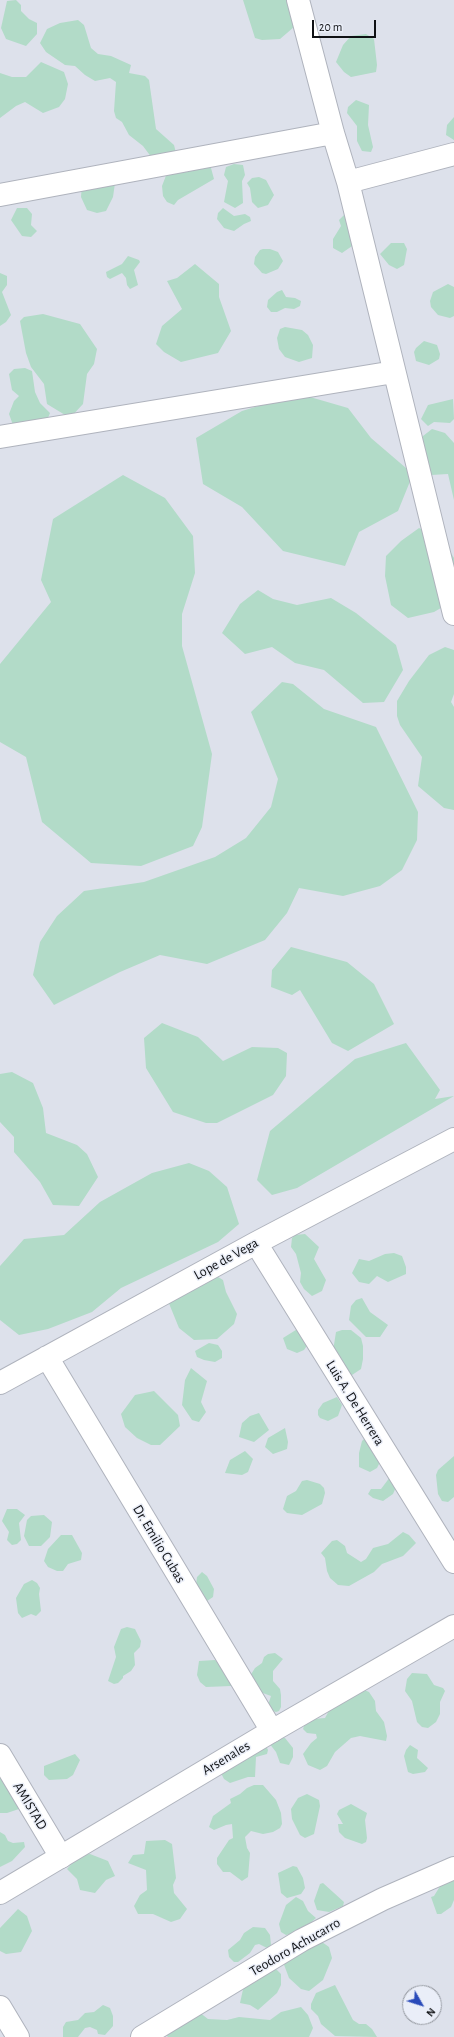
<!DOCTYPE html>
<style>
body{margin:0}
#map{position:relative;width:454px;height:2037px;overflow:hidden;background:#dde1eb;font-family:"Alegreya Sans",sans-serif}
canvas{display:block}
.north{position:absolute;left:402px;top:1985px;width:40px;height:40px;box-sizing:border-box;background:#eaeef8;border:1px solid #92969d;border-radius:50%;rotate:129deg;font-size:11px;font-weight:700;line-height:16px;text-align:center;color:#0f1114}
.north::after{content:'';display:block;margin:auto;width:14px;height:18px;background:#294ab9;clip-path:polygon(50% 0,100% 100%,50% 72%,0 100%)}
.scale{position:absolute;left:312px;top:20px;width:64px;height:18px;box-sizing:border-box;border:2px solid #0f1114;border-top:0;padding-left:5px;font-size:12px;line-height:14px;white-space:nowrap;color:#0f1114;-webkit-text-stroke:3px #eaeef8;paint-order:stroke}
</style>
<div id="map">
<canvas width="454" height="2037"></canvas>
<div class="north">N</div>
<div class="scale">20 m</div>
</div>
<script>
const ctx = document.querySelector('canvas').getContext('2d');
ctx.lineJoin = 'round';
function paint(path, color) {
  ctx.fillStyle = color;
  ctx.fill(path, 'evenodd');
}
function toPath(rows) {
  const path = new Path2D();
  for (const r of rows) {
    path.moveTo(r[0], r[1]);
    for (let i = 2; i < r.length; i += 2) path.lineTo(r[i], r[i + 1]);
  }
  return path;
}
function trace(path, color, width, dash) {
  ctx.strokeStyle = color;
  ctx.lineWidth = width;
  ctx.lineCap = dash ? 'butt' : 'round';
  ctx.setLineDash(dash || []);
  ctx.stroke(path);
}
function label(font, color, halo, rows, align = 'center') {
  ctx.font = font + ' "Alegreya Sans",sans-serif';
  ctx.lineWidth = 3;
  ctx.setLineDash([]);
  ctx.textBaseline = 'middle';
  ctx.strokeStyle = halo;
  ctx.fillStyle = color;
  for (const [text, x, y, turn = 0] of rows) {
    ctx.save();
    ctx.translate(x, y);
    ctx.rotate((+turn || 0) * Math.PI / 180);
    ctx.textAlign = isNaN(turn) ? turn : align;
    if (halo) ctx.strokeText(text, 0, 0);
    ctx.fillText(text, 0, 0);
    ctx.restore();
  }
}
const green = toPath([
 [16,0,21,5,21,11,29,19,37,23,37,34,26,46,6,39,1,28,7,1],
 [243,0,287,0,294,27,280,39,262,40,255,38],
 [78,20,84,25,91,48,98,54,111,56,131,65,129,73,145,76,149,80,156,129,174,145,176,153,152,158,143,146,129,135,122,122,116,118,114,111,116,82,110,78,95,81,85,75,75,66,65,65,46,52,40,43,47,29,60,23],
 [366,34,374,39,377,65,376,72,351,77,344,72,336,62,343,45,351,36],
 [41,62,64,72,68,84,65,99,59,107,43,113,25,102,16,106,0,118,0,73,12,77,26,77],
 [356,100,369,105,368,125,373,147,371,152,362,151,357,141,357,126,347,113,348,107],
 [454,117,454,140,446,135,447,125],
 [205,163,211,168,214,179,178,200,174,205,167,202,163,196,162,186,167,173],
 [234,164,243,165,245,175,242,181,243,203,235,208,224,202,228,181,224,175,226,167],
 [259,177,266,180,274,195,268,205,258,208,252,202,250,188,247,183,252,178],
 [115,183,113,197,106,211,97,213,87,210,81,197,82,184],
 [17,208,27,208,32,214,31,225,37,231,31,237,22,236,11,220],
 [223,208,234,216,245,214,250,217,251,221,244,224,234,231,224,228,217,219,218,213],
 [345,214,355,244,342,253,333,248,333,239,341,226,339,220],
 [391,243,404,243,407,249,404,265,397,269,389,265,380,254],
 [263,249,270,249,278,252,283,261,278,269,266,274,262,273,254,264,255,257,260,250],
 [128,256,139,260,140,262,134,270,138,285,130,289,127,285,126,278,122,273,110,279,107,277,106,272,122,264],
 [195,264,219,284,219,297,231,331,218,353,181,362,164,352,156,344,162,326,182,309,167,281,177,278],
 [0,273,7,276,7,285,2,292,11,315,6,322,0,326],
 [448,284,454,287,454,316,450,318,438,315,431,307,430,301,433,292],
 [282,290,286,297,295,298,301,301,300,306,294,309,285,308,277,312,271,312,267,307,268,300,277,292],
 [43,314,80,324,97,349,94,364,87,374,83,404,70,418,47,404,44,384,31,367,26,353,20,321,24,317],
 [285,327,302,330,308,335,313,345,312,358,299,362,285,357,279,349,277,338,280,329],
 [424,341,437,345,440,354,439,359,429,365,416,361,414,352,416,348],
 [25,368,32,371,35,392,40,403,50,413,48,418,41,419,29,426,13,425,9,414,14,401,19,396,12,390,9,374,14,369],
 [310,397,348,408,371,438,413,474,398,511,359,532,345,566,283,551,242,507,203,484,196,438,242,411,278,400],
 [453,399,454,419,450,423,434,422,428,426,421,419,428,405],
 [432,429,445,433,454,443,454,500,448,474,431,475,422,444,423,436],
 [123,475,165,498,193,536,195,573,182,614,182,646,212,754,202,827,193,846,141,866,91,863,42,822,26,757,0,742,0,664,51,602,41,580,53,519],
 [419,528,438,537,448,548,454,558,454,596,446,605,434,612,408,618,391,605,385,576,386,556,401,541],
 [258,590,273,599,297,605,331,598,356,613,396,645,403,670,384,702,363,703,324,670,295,663,272,647,245,654,222,633,240,604],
 [445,647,454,650,454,694,451,702,454,707,454,810,444,808,418,786,422,757,400,725,397,716,397,701,409,681,429,655],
 [282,682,293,684,324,709,376,727,418,812,417,840,402,870,380,886,343,896,299,888,287,913,265,940,207,964,160,955,120,972,54,1005,33,975,40,942,57,916,84,891,144,882,215,857,246,838,271,807,278,779,251,712],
 [291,947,347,962,374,984,394,1024,348,1051,332,1043,300,990,292,995,271,987,272,970],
 [162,1023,198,1037,223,1061,252,1047,278,1048,287,1053,286,1076,273,1095,217,1123,206,1123,173,1112,146,1068,144,1038],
 [406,1043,440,1090,435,1099,454,1096,297,1188,272,1195,257,1180,270,1131,355,1059],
 [12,1072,33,1083,43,1108,46,1133,77,1145,87,1154,98,1177,79,1206,53,1205,40,1182,14,1152,14,1137,0,1122,0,1074],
 [189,1163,209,1171,227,1187,239,1224,218,1242,121,1288,92,1312,48,1329,19,1335,0,1320,0,1266,24,1239,64,1235,100,1202,152,1173],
 [305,1234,319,1247,314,1259,326,1280,322,1291,312,1296,304,1289,300,1282,301,1273,296,1254,291,1247,292,1238,295,1235],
 [394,1253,402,1256,406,1267,406,1274,388,1282,377,1276,369,1284,359,1282,352,1273,359,1259,369,1261,385,1254],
 [215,1275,223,1280,226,1292,237,1314,234,1324,217,1339,194,1340,179,1328,168,1301],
 [362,1298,370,1312,388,1325,380,1337,366,1337,349,1320,351,1306,356,1300],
 [299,1328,310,1341,304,1350,297,1353,287,1349,283,1338],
 [342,1330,351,1330,361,1338,363,1346,363,1359,361,1369,349,1377,333,1351,336,1332],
 [209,1343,218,1345,222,1351,222,1358,215,1362,204,1360,197,1357,195,1351],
 [191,1368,207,1381,201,1402,206,1412,199,1422,192,1420,182,1405,185,1380],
 [154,1391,178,1415,180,1426,160,1445,151,1445,137,1438,125,1427,121,1414,135,1395],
 [337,1397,342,1405,338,1416,328,1421,320,1418,318,1415,318,1410,323,1403],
 [259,1413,269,1430,254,1442,239,1437,242,1423,250,1416],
 [285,1428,288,1442,287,1449,273,1454,265,1447,268,1438],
 [367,1436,381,1460,377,1468,370,1472,359,1467,359,1453,362,1441],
 [245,1451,253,1459,248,1472,242,1475,225,1473,230,1460],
 [454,1456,454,1497,448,1502,442,1501,438,1494,436,1475,438,1470],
 [390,1477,396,1487,393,1494,383,1501,373,1498,368,1494,371,1489,381,1489],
 [307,1480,320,1484,324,1488,325,1493,322,1504,302,1515,287,1513,283,1509,287,1496,296,1491,302,1481],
 [7,1509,17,1509,25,1515,19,1523,21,1540,17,1544,12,1545,7,1540,9,1532,2,1521],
 [44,1515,52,1522,50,1537,41,1546,29,1546,24,1536,27,1520,31,1516],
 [403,1532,409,1535,416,1543,403,1556,382,1564,374,1572,349,1586,338,1585,330,1578,327,1571,325,1558,321,1553,332,1541,337,1540,345,1546,347,1553,361,1562,366,1559,373,1548,388,1544],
 [61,1535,72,1535,82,1553,81,1560,68,1564,63,1571,57,1571,48,1567,44,1561,48,1549],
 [202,1572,207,1576,214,1589,213,1597,204,1603,196,1585,197,1577],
 [32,1580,37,1583,40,1588,39,1594,41,1611,36,1616,31,1614,22,1618,18,1613,16,1598,24,1584],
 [127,1627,135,1629,141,1641,140,1647,134,1653,135,1665,131,1671,123,1676,123,1678,118,1683,114,1684,108,1681,116,1657,114,1647,121,1629],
 [275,1653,283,1659,273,1671,273,1681,280,1689,281,1695,281,1707,279,1711,276,1712,270,1710,268,1705,271,1696,260,1692,250,1676,255,1668,262,1663,264,1657,268,1654],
 [215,1660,231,1674,233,1680,231,1686,206,1687,200,1682,197,1675,199,1661],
 [412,1673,427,1674,434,1685,443,1688,445,1691,440,1702,440,1714,436,1722,428,1728,422,1727,417,1722,412,1701,405,1691,407,1679],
 [362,1689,369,1692,375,1701,376,1711,384,1722,387,1736,386,1741,360,1736,351,1738,335,1752,327,1766,320,1770,308,1765,303,1754,311,1743,317,1738,316,1734,307,1733,303,1729,305,1723,313,1719,325,1718,331,1707],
 [280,1736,285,1738,293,1748,293,1757,289,1765,280,1763,276,1752,269,1743],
 [410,1745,418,1750,417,1758,428,1768,425,1772,413,1774,408,1772,404,1756,406,1750],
 [266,1746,268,1750,267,1754,256,1757,255,1777,248,1777,230,1783,224,1779,221,1773],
 [75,1754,80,1760,73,1775,67,1779,49,1780,44,1775,44,1766],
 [0,1766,24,1796,19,1809,7,1813,0,1813],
 [254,1785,263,1785,276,1800,281,1813,282,1824,280,1828,273,1832,263,1834,251,1831,245,1837,247,1848,250,1853,248,1877,242,1881,230,1872,223,1872,217,1864,217,1858,229,1840,233,1838,232,1824,226,1825,214,1830,209,1827,213,1816,231,1803,230,1799,240,1794,247,1788],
 [307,1794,319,1800,320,1806,314,1834,305,1838,300,1835,292,1819,291,1809,298,1798],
 [351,1804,367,1813,365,1820,367,1838,366,1842,362,1844,345,1838,339,1832,338,1824,343,1824,337,1814,339,1810],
 [0,1832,5,1835,8,1841,13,1843,24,1842,25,1847,12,1861,0,1867],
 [165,1840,172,1844,176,1878,173,1885,174,1893,187,1909,180,1919,171,1922,153,1914,138,1914,134,1906,140,1895,147,1890,146,1870,128,1863,133,1855,144,1854,146,1841],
 [90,1854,108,1861,115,1876,106,1880,95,1893,80,1890,77,1879,67,1869,74,1861,81,1855],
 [293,1866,297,1867,303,1878,305,1888,301,1894,287,1898,281,1893,278,1873],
 [454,1876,454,1900,451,1907,441,1914,437,1914,431,1897,434,1896,442,1883],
 [323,1883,344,1902,343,1906,329,1912,317,1910,314,1901,320,1884],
 [296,1897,303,1901,308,1911,316,1918,301,1931,286,1935,281,1932,279,1924,286,1905],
 [18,1909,27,1916,32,1931,21,1952,6,1954,0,1951,0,1928],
 [253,1927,265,1928,270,1935,271,1945,267,1948,259,1944,255,1945,250,1953,238,1962,234,1962,229,1957,228,1950,240,1940,244,1933],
 [322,1942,329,1947,332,1958,323,1980,309,1991,301,1989,289,1978,280,1954],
 [275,1968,281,1974,281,1985,277,1993,258,2010,250,2005,240,2003,244,1985],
 [335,1985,353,2020,359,2024,366,2024,372,2029,377,2037,335,2036,321,2024,318,2016,311,2009,311,2004,316,1993],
 [103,2005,110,2008,113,2016,113,2026,105,2035,98,2034,97,2030,90,2027,85,2028,78,2037,63,2037,63,2027,66,2022,78,2020,85,2013,94,2012],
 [301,2007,308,2015,313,2028,309,2037,168,2037,165,2034,195,2009,208,2019,227,2020,239,2017,270,2020,281,2012]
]);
const street = toPath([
 [298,0,333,133,348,182,454,614],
 [348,182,454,154],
 [0,195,333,133],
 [0,437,394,372],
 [256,1243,454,1562],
 [47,1357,272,1731],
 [0,1383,256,1243,454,1139],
 [0,1755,61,1857],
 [142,2037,302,1940,383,1899,454,1868]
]);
const secondary = toPath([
 [0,1893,272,1731,454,1626],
 [0,2007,18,2037]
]);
const streetNames = [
 ["Lope de Vega",226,1259,-29],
 ["Luis A. De Herrera",355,1403,58],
 ["Dr. Emilio Cubas",159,1544,59],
 ["Arsenales",226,1758,-31],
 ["AMISTAD",30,1806,59],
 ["Teodoro Achucarro",295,1947,-30]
];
paint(green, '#b2dbc8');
trace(street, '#afb3bd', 24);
trace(secondary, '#afb3bd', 24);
trace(street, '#fff', 22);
trace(secondary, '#fff', 22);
label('14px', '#0f1114', '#eaeef8', streetNames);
</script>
